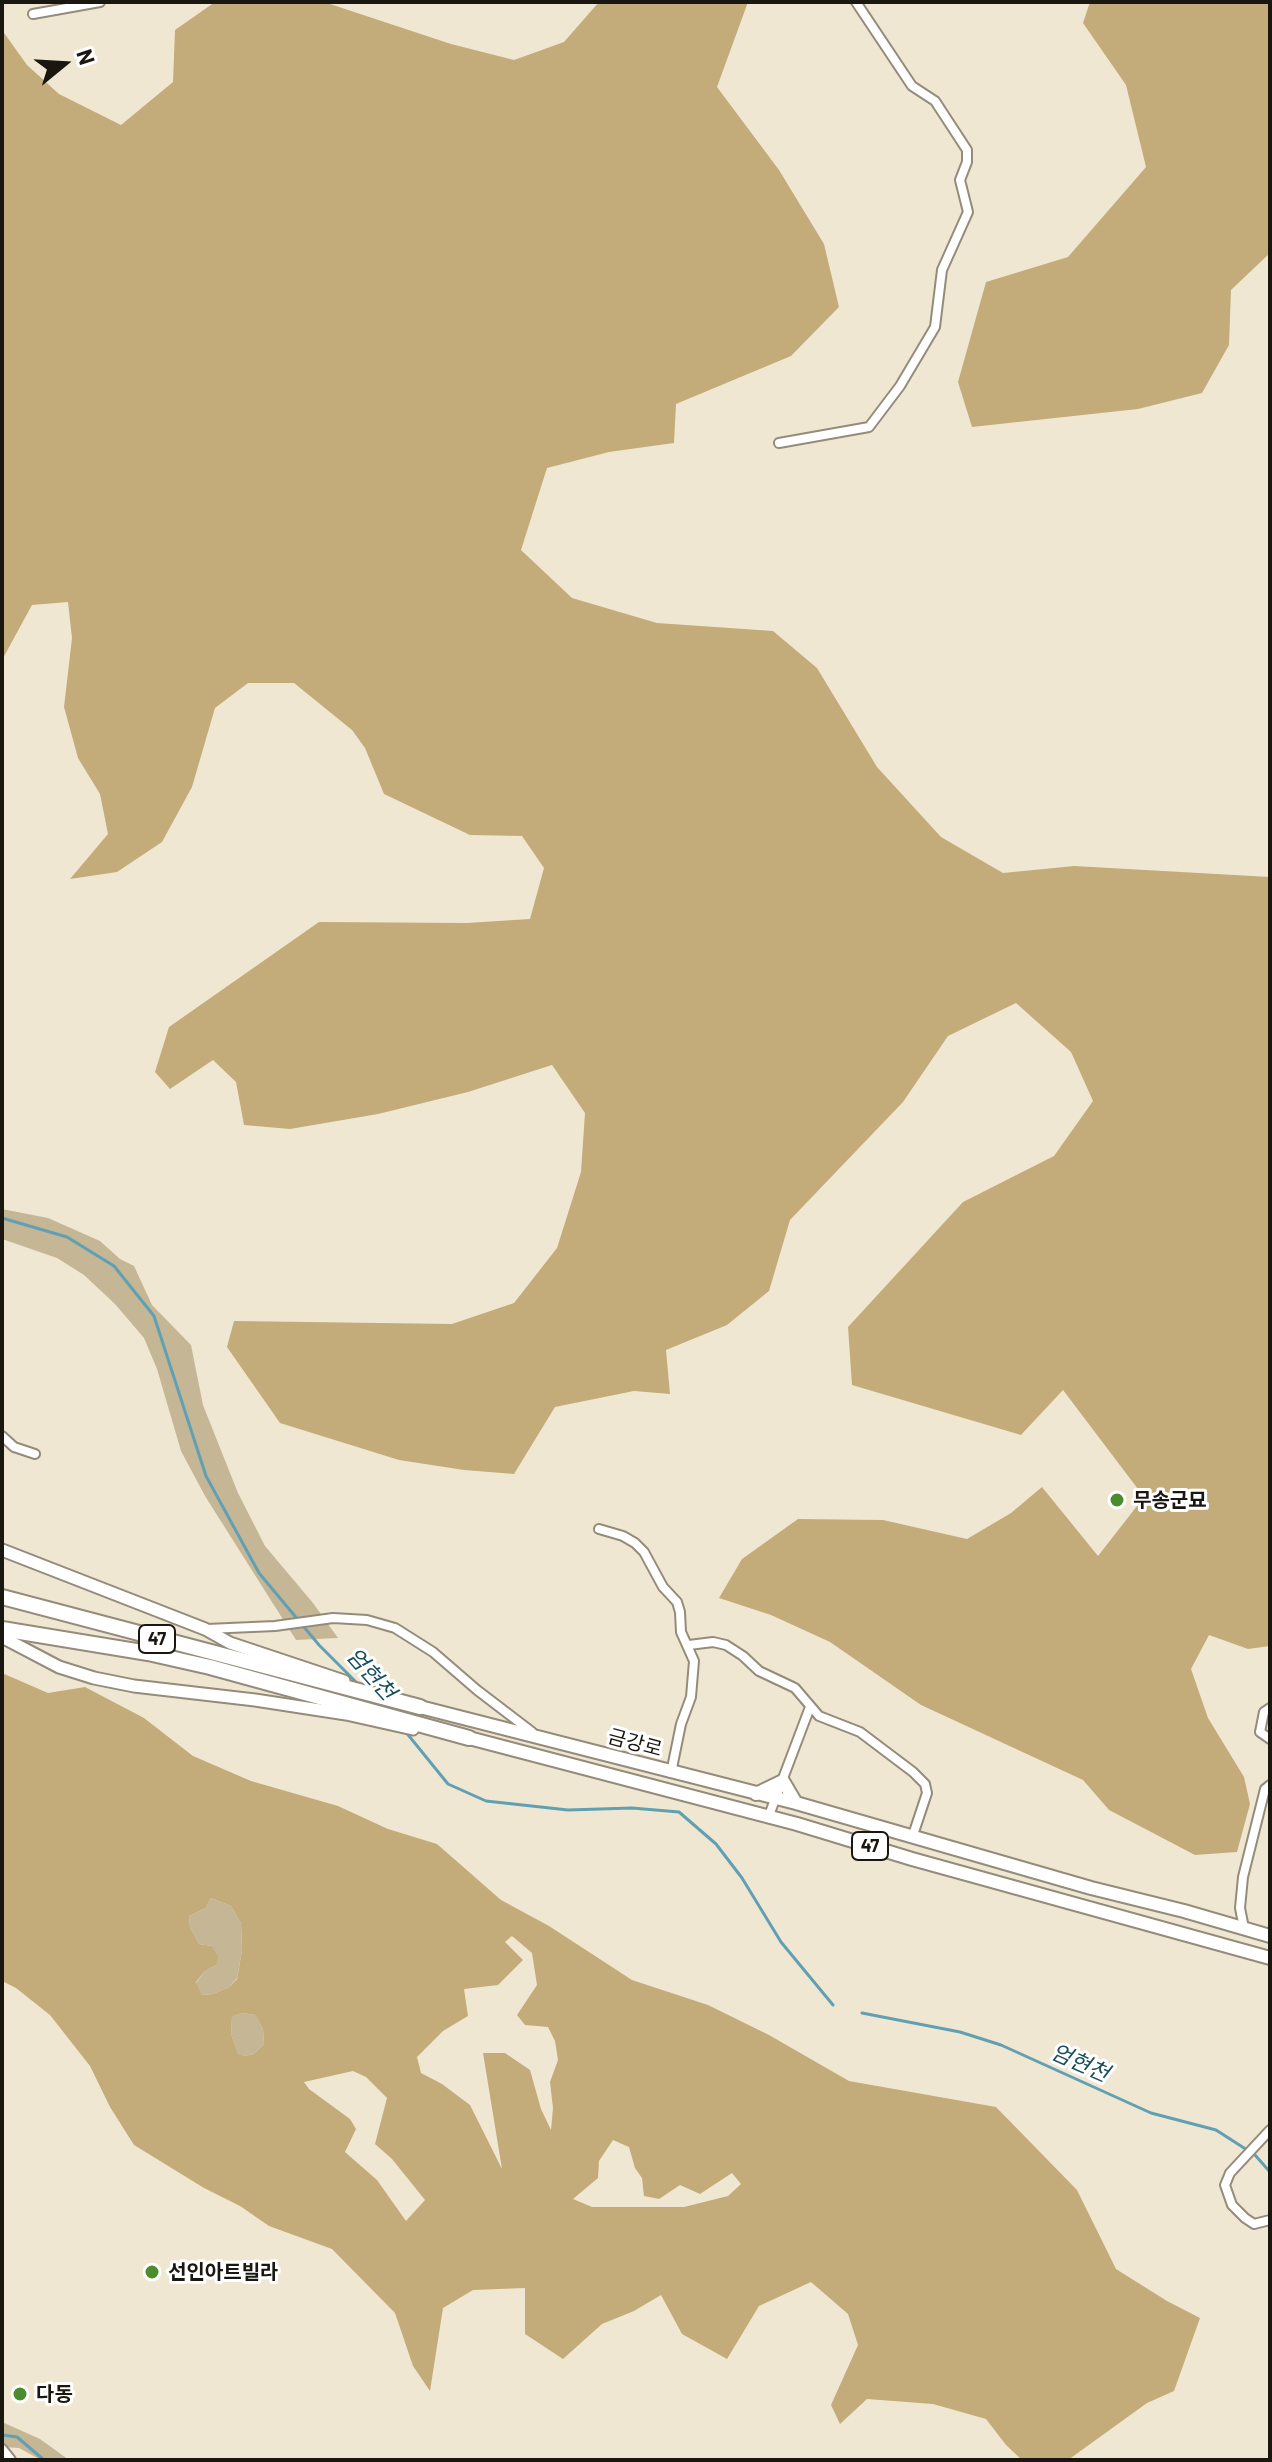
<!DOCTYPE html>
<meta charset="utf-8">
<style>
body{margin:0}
#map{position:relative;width:1272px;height:2462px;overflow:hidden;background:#f0e7d3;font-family:Barlow,sans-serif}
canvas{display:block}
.frame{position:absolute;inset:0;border:4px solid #1a1610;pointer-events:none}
.north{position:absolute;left:24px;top:24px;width:80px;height:80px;-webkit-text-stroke:6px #fff;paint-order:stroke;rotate:72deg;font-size:22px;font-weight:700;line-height:32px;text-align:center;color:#1a1610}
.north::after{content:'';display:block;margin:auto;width:28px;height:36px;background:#1a1610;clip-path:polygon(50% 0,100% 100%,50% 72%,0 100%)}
</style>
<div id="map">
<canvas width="1272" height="2462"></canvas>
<div class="frame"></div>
<div class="north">N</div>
</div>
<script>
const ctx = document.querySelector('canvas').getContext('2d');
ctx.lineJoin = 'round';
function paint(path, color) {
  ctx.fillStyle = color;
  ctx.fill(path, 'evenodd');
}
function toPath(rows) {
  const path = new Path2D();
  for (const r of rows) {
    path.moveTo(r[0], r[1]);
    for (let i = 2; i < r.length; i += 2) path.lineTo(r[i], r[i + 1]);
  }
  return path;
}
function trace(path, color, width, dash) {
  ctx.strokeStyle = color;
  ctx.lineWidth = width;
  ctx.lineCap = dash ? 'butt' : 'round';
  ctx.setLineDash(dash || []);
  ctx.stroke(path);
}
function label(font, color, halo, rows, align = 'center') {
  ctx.font = font + ' Barlow,"Noto Sans KR",sans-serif';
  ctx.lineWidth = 6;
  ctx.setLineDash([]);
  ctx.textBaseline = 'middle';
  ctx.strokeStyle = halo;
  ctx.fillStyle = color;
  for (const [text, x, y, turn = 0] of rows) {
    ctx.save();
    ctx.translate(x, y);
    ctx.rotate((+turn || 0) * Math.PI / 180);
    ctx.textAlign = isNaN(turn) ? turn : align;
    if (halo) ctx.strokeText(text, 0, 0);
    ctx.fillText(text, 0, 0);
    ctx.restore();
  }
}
const green = toPath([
 [2,1209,48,1218,100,1241,120,1259,134,1266,152,1305,191,1345,203,1405,238,1493,265,1546,313,1603,338,1638,296,1640,205,1496,181,1451,157,1369,144,1338,115,1304,84,1275,57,1258,2,1239],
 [211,1898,231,1906,241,1923,242,1950,237,1978,229,1987,213,1994,202,1995,196,1983,204,1972,216,1965,212,1946,199,1944,190,1927,189,1916,206,1908],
 [242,2013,255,2015,263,2029,264,2044,254,2054,245,2056,238,2053,231,2034,232,2017],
 [2,2422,40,2439,69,2460,41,2460,19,2448,2,2447]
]);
const forest = toPath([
 [215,2,324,2,451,44,514,60,564,42,599,2,748,2,717,87,779,170,824,244,839,307,791,356,676,404,674,443,609,452,547,468,521,550,572,598,657,623,773,631,817,668,877,767,941,837,1003,873,1074,866,1270,877,1270,1646,1248,1649,1209,1635,1191,1669,1208,1718,1244,1777,1250,1804,1237,1852,1195,1855,1109,1810,1083,1780,921,1705,830,1642,771,1615,719,1598,742,1559,798,1519,883,1520,967,1539,1011,1513,1042,1487,1098,1556,1144,1497,1063,1390,1021,1435,852,1385,848,1327,963,1202,1054,1156,1093,1101,1071,1052,1016,1003,948,1036,903,1102,790,1220,769,1291,727,1325,666,1350,670,1394,634,1391,555,1407,514,1474,464,1470,399,1460,280,1423,227,1347,234,1321,452,1324,514,1303,557,1248,581,1172,585,1113,552,1065,468,1092,378,1114,290,1129,244,1125,236,1082,213,1060,170,1089,155,1072,169,1027,319,922,467,923,530,919,544,868,522,836,470,835,384,794,365,748,352,730,294,683,248,683,215,708,192,787,162,842,117,872,70,879,108,834,100,794,78,758,64,707,72,638,68,602,32,605,2,660,2,30,27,65,59,94,121,125,173,82,175,30],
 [1090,2,1270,2,1270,253,1231,290,1229,345,1202,393,1138,409,972,427,958,382,986,282,1068,257,1146,167,1126,85,1083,23],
 [2,1673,48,1693,85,1687,144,1718,193,1756,251,1781,338,1806,388,1829,437,1844,501,1900,549,1926,632,1980,708,2005,769,2035,849,2081,996,2107,1077,2190,1116,2269,1167,2301,1200,2318,1174,2391,1147,2403,1068,2460,1022,2460,1006,2445,986,2419,933,2404,867,2399,840,2424,831,2405,858,2345,848,2314,811,2282,759,2306,727,2359,682,2334,661,2295,634,2311,602,2324,563,2359,525,2334,525,2288,473,2290,443,2308,430,2391,413,2366,395,2313,332,2249,269,2226,240,2206,204,2188,134,2145,110,2107,90,2066,50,2015,16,1988,2,1981],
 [211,1898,231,1906,241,1923,242,1950,237,1979,229,1987,213,1994,202,1995,196,1982,204,1972,216,1965,218,1957,212,1946,199,1944,190,1927,189,1916,206,1908],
 [512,1936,532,1953,537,1985,517,2015,525,2025,548,2027,555,2041,558,2060,550,2082,553,2108,551,2130,541,2109,530,2070,505,2053,483,2053,502,2169,470,2105,442,2084,421,2073,417,2057,443,2031,468,2016,464,1989,498,1985,523,1960,505,1942],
 [242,2013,255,2015,263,2029,264,2044,254,2054,245,2056,238,2053,231,2034,232,2017],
 [353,2071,366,2077,387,2098,375,2144,392,2159,425,2200,406,2221,377,2180,345,2152,356,2129,350,2119,309,2089,304,2082],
 [613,2140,629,2147,635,2168,642,2178,644,2196,659,2199,680,2185,700,2194,732,2173,741,2184,728,2196,684,2207,592,2207,573,2199,598,2178,599,2161]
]);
const stream = toPath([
 [2,1218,67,1237,114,1266,154,1316,206,1476,259,1573,319,1645,357,1683],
 [405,1731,448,1784,486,1801,568,1810,632,1808,679,1812,716,1844,742,1878,781,1942,833,2005],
 [862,2013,960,2032,1001,2045,1151,2113,1216,2130,1255,2155,1270,2172],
 [2,2435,17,2437,44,2460]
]);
const minor = toPath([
 [33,14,100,2],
 [779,443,869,427,900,386,935,327,942,270,968,212,960,180,967,162,967,150,935,101,912,86,856,2],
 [2,1436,14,1447,35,1454],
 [599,1529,623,1536,635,1543,644,1552,663,1587,677,1602,680,1612,681,1632,694,1661,691,1697,681,1724,671,1773],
 [207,1629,275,1626,333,1618,367,1620,395,1628,433,1652,477,1690,532,1732],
 [689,1645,713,1642,726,1645,743,1656,759,1671,795,1688,819,1716,860,1732,913,1772,925,1784,927,1793,912,1838],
 [1270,1708,1264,1712,1260,1732,1270,1739],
 [768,1818,810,1707],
 [1244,1928,1240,1908,1243,1877,1265,1789,1270,1785],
 [1270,2130,1230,2173,1225,2185,1232,2205,1245,2218,1254,2224,1270,2220]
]);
const tertiary = toPath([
 [2,2450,10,2460]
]);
const secondary = toPath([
 [2,1550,205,1629,230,1643,344,1681],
 [2,1637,59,1667,94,1678,134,1686,255,1700,346,1714,413,1729]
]);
const primary = toPath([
 [420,1707,796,1803,1091,1888,1184,1911,1270,1936],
 [469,1738,797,1824,912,1859,1270,1958],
 [756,1794,783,1781,796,1803]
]);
const trunk = toPath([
 [2,1597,420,1707],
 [2,1629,148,1653,210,1667,469,1738]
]);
const markers = [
 [1117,1500,8,"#4a8c2e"],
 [152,2272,8,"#4a8c2e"],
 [20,2394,8,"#4a8c2e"]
];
const shields = [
 [157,1639,36],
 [870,1846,36]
];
const shieldNames = [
 ["47",157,1639],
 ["47",870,1846]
];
const poiNames = [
 ["무송군묘",1133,1500],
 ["선인아트빌라",168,2272],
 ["다동",36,2394]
];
const streetNames = [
 ["금강로",635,1743,15]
];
const waterNames = [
 ["엄현천",371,1674,48],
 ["엄현천",1080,2063,24]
];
paint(green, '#c5b695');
paint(forest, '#c3ac7a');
trace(stream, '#61a0b3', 3);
trace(minor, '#948b7a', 12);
trace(tertiary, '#948b7a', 14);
trace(secondary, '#948b7a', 15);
trace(primary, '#948b7a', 16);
trace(trunk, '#948b7a', 18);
trace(minor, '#fff', 8);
trace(tertiary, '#fff', 10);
trace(secondary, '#fff', 11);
trace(primary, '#fff', 12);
trace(trunk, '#fff', 14);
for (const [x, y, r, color] of markers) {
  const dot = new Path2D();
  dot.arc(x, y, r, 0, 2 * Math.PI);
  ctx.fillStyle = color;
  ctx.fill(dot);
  trace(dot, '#fff', 3);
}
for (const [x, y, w] of shields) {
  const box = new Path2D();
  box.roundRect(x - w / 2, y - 14, w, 28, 6);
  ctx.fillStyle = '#fff';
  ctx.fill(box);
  trace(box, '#1a1610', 2);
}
label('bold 18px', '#1a1610', null, shieldNames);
label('bold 20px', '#1a1610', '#fff', poiNames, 'left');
label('20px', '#1a1610', '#fff', streetNames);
label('italic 22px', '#184f5d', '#fff', waterNames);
</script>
